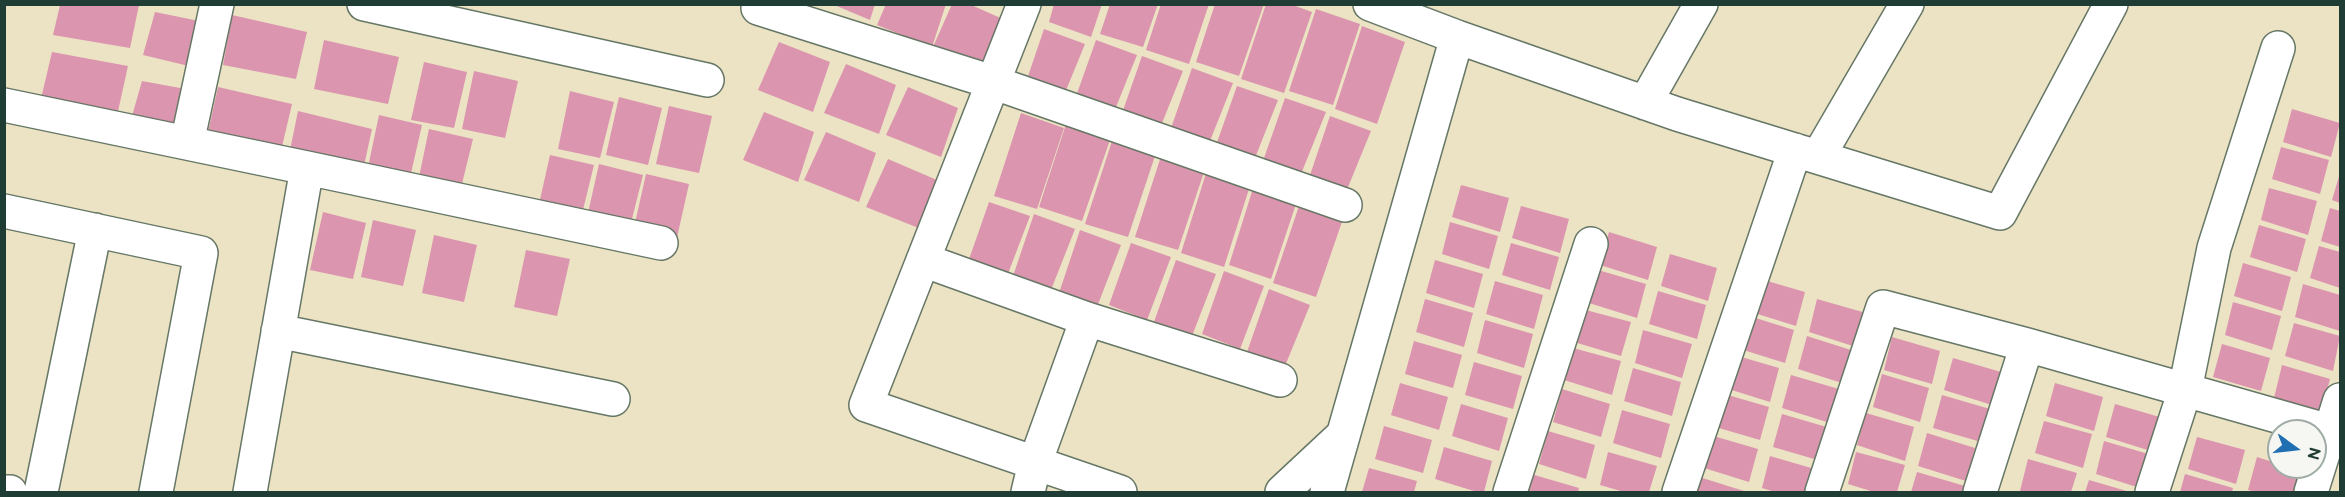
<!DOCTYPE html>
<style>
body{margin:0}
#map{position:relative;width:2345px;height:497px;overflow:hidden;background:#ebe3c4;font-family:"Balsamiq Sans",sans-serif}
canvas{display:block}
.frame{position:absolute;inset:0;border:6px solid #1f3d34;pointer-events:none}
.north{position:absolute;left:2267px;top:419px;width:60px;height:60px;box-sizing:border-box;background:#f6f6f2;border:2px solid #a0aca6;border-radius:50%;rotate:105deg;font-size:16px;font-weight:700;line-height:24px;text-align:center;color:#1f3d34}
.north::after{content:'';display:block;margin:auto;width:21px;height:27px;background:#1f6fb2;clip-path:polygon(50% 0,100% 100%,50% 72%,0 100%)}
</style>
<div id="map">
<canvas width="2345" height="497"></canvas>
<div class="frame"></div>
<div class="north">N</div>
</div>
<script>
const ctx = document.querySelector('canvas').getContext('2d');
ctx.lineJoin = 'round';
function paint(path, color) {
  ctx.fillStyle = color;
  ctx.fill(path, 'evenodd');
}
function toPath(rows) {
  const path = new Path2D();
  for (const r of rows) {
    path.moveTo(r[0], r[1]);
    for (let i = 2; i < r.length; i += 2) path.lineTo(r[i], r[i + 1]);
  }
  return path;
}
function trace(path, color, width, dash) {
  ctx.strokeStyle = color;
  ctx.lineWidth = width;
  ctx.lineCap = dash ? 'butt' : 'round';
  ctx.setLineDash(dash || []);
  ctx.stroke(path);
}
const building = toPath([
 [832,4,875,4,870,20],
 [886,4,946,4,932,47,877,25],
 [952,4,969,4,1005,20,988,69,933,47],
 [1054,4,1102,4,1091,37,1049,22],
 [1110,4,1158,4,1143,47,1100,34],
 [1161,4,1209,4,1189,64,1146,50],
 [1215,4,1264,4,1239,76,1196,62],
 [1266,4,1290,4,1312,12,1284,93,1241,79],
 [60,5,139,5,130,48,53,35],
 [1316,9,1360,24,1333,105,1289,91],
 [155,12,204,22,193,67,143,55],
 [232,15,307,32,296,79,223,65],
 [1362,26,1405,42,1377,124,1335,109],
 [1044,29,1085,44,1060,105,1023,91],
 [324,40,399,57,388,104,314,89],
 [1096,40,1137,55,1112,117,1074,102],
 [779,42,830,62,813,112,758,90],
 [52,52,128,66,117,116,40,103],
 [1142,56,1183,71,1158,133,1120,119],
 [424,62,467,72,454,128,411,120],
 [846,64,896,85,879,134,824,113],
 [1192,68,1233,83,1208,146,1170,131],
 [474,71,518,81,505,138,462,129],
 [142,81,191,90,180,136,130,123],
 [1237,86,1278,100,1253,163,1215,148],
 [218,87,292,104,281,151,207,137],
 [908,87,958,108,941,157,886,135],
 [570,91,614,102,600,158,558,149],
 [619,97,662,108,648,165,606,155],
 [1285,98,1326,112,1301,174,1263,161],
 [669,106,712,116,699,173,656,164],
 [2292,109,2340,123,2331,157,2283,142],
 [298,111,372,129,362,175,288,160],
 [764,112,814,132,798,182,743,160],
 [1021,113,1064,128,1037,209,994,196],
 [379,115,422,125,409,182,367,172],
 [1330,116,1371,131,1346,192,1309,178],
 [1066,124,1110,140,1082,221,1039,207],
 [429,129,473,139,459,196,417,187],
 [826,132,876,153,859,202,804,180],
 [1112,141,1155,156,1128,237,1085,224],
 [2281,147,2329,160,2320,194,2272,179],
 [1162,153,1205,169,1178,250,1135,237],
 [550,155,594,165,580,222,537,213],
 [888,159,937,180,921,229,866,207],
 [599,164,643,175,629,231,586,222],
 [1207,170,1250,186,1224,267,1181,253],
 [2340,173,2340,203,2332,200],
 [646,174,689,184,676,242,633,232],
 [1255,182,1298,198,1271,279,1229,265],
 [1461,185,1509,198,1500,232,1452,217],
 [2269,188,2317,201,2308,235,2261,220],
 [1301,200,1344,216,1316,297,1273,283],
 [989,202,1030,216,1006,279,967,265],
 [1521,206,1569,219,1560,253,1512,238],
 [2330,208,2340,211,2340,247,2321,241],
 [323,212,366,223,353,279,310,270],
 [1034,214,1075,229,1051,290,1013,276],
 [373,220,416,230,403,286,361,277],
 [1450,222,1498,236,1489,269,1442,254],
 [2259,225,2306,239,2297,272,2250,257],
 [1080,230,1121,245,1097,307,1059,293],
 [1609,232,1657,247,1648,280,1600,265],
 [434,235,477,245,464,302,422,293],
 [1131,243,1171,257,1147,320,1109,305],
 [1511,243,1559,257,1550,290,1502,275],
 [2319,246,2340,252,2340,288,2310,278],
 [526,250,570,259,557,316,514,307],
 [1670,254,1717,268,1708,301,1661,286],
 [1176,260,1216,274,1192,336,1154,322],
 [1435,260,1483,274,1474,308,1426,293],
 [2243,263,2291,277,2282,311,2234,296],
 [1598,270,1646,284,1637,318,1589,303],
 [1224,271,1264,286,1240,349,1202,334],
 [1757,278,1805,292,1796,326,1748,311],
 [1495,281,1543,295,1534,329,1486,314],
 [2303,284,2340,295,2340,331,2295,317],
 [1269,289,1310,305,1285,366,1247,352],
 [1658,291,1706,305,1697,339,1649,324],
 [1425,299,1473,313,1464,347,1416,332],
 [1817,299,1866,313,1856,347,1809,332],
 [2233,302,2281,316,2272,350,2225,335],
 [1582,309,1631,322,1621,356,1574,342],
 [1746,315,1794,330,1785,363,1737,348],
 [1485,320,1533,334,1524,368,1477,353],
 [2294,323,2340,336,2333,371,2285,356],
 [1643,330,1692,344,1682,378,1635,363],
 [1807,336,1854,351,1845,384,1798,369],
 [1892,337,1940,351,1932,384,1884,370],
 [1414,341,1462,355,1453,388,1405,374],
 [2222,344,2270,358,2261,391,2213,377],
 [1573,348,1621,361,1612,395,1564,380],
 [1731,354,1779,368,1770,402,1722,387],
 [1953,358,2001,372,1992,405,1944,390],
 [1474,362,1522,376,1513,409,1465,395],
 [2282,365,2330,379,2321,412,2274,398],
 [1633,368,1681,382,1672,416,1624,401],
 [1882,374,1929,388,1920,422,1873,407],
 [1791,375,1839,389,1830,423,1782,408],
 [1400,383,1448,397,1439,430,1391,415],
 [2055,383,2103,397,2094,431,2046,416],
 [1562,389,1610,404,1601,437,1553,422],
 [1721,393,1769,407,1760,440,1712,426],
 [1942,395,1990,409,1981,442,1933,428],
 [1461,404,1508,418,1499,451,1452,436],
 [2115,404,2163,418,2154,452,2106,437],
 [1622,410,1670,424,1661,458,1613,443],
 [1866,413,1914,427,1905,461,1857,445],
 [1782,414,1830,428,1821,461,1773,447],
 [2044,421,2092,434,2083,468,2035,453],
 [1384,426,1432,440,1423,473,1375,459],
 [1548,431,1595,445,1586,479,1539,464],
 [1927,433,1975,448,1966,481,1918,466],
 [1710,435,1758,449,1749,482,1701,467],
 [2197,437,2245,450,2236,484,2188,469],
 [2104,441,2152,455,2143,489,2096,474],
 [1444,447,1492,461,1484,492,1477,492,1435,479],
 [1608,452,1657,466,1649,492,1624,492,1600,485],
 [1856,452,1905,465,1897,492,1874,492,1848,484],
 [1770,456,1818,470,1812,492,1775,492,1762,488],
 [2257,457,2279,464,2279,467,2290,467,2305,471,2299,492,2257,492,2248,490],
 [2028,459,2077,473,2071,492,2020,491],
 [1369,468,1417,481,1414,492,1362,492],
 [1917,472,1965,486,1963,492,1911,492],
 [1531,474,1579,488,1578,492,1527,492],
 [2185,474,2233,488,2232,492,2180,492],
 [1696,476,1744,491,1743,492,1692,492],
 [2089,480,2130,492,2085,492]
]);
const minor = toPath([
 [364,4,707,80],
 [1024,4,866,405,1120,492],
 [1370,4,1457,37],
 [758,8,992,82,1345,205],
 [1645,103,1701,4],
 [4,105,307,168,250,492],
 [187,143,217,4],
 [1818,157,1907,4],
 [307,168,661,243],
 [4,211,201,253,156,492],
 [923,260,1087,319,1280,380],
 [278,331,613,399],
 [4,492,10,492],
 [41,492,95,230],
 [1028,492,1035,463,1087,319],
 [1282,492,1342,436],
 [1327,492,1457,37,1677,114,2000,213,2111,4],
 [1510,492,1591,244],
 [1679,492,1795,150],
 [1822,492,1883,307,2027,345,2340,434],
 [1980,492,2027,345],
 [2152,492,2185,390,2214,248,2278,48],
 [2311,492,2340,400]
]);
paint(building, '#dc95ae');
trace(minor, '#676', 36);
trace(minor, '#fff', 33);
</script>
